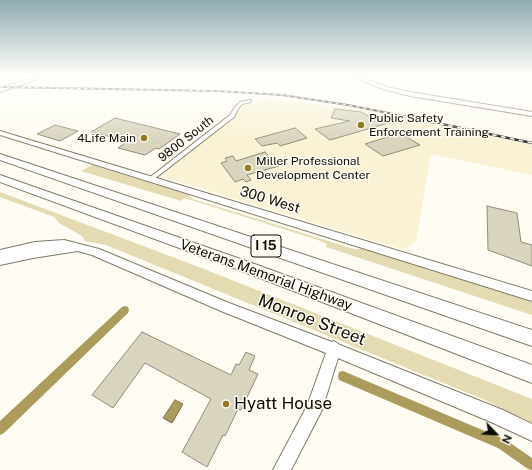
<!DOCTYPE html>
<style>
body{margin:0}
#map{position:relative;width:532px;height:470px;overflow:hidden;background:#fefcf3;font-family:"Public Sans",sans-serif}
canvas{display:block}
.north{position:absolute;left:476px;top:414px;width:40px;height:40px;-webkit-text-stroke:3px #fefcf3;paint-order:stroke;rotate:115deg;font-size:11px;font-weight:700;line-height:16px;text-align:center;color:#0d0b05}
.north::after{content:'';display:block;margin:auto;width:14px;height:18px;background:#0d0b05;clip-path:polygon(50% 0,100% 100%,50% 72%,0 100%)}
</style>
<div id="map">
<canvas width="532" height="470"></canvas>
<div class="north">N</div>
</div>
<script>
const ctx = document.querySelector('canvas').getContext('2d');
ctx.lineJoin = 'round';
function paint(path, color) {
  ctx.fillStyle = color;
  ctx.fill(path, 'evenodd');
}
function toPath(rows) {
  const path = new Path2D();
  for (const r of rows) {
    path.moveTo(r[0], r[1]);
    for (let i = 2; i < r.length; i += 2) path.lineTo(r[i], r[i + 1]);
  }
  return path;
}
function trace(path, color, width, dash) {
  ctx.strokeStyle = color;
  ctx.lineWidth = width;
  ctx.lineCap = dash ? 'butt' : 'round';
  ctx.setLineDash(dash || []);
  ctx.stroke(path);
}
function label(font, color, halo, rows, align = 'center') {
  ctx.font = font + ' "Public Sans",sans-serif';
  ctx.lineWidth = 3;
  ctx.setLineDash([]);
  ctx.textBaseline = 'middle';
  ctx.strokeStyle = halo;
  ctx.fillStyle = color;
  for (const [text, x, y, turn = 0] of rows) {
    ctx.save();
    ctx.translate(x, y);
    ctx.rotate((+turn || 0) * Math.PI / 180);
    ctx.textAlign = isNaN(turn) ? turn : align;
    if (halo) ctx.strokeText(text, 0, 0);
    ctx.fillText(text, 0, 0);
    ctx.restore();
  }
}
const built = toPath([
 [266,98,371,111,532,145,532,175,431,154,416,241,404,250,163,177,164,173,235,116,242,105,254,104]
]);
const green = toPath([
 [92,165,187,194,193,199,354,249,363,249,427,268,532,302,532,315,326,247,327,244,318,240,191,200,184,198,181,201,81,171],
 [0,192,199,267,532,399,532,423,485,400,167,270,106,245,85,241,82,236,59,223,54,217,0,197]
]);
const water = toPath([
 [175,400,183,404,172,423,163,418,175,400]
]);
const canal = toPath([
 [125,306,128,307,129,310,128,313,4,433,0,435,0,421,122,307,125,306],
 [343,371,506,440,532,458,532,470,528,469,498,448,339,380,338,376,339,372,343,371]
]);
const building = toPath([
 [335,109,361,112,385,124,330,140,315,129,350,121,331,118,335,109],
 [115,118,180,134,159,149,156,148,145,155,118,148,128,141,91,132,115,118],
 [55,125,78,131,60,141,37,134,55,125],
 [295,128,307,138,280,146,277,143,262,146,255,139,295,128],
 [400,133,420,145,383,156,365,144,400,133],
 [265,152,279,166,247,175,251,180,246,182,243,179,235,182,221,163,227,161,225,158,233,156,236,161,265,152],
 [487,206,517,213,521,242,532,245,532,266,488,250,487,206],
 [142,332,231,375,236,364,239,365,246,352,255,356,249,370,258,374,241,410,238,409,225,436,223,435,207,467,182,452,211,399,145,363,113,408,92,395,142,332]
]);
const street = toPath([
 [250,100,251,100,251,102,242,104,238,109,234,117,153,180,149,180,149,178,230,115,235,107,240,102,250,100]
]);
const secondary = toPath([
 [44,75,50,75,0,92,0,88,44,75],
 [348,75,354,75,387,87,410,92,532,112,532,116,410,96,383,89,348,75],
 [0,131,532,291,532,301,0,135,0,131],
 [64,240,99,249,229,303,332,342,334,341,340,345,503,410,532,424,532,441,491,422,338,358,322,410,291,470,273,470,307,406,326,353,221,311,92,255,78,251,33,258,0,265,0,250,35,242,64,240]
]);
const highway = toPath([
 [0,154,532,330,532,346,0,160,0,154],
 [0,175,249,262,532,365,532,383,239,270,0,182,0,175]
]);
const railFar1 = toPath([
 [0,87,218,91,282,95,348,105,418,119]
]);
const rail = toPath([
 [413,118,532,143]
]);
const markers = [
 [361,125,4,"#917c23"],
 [144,138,4,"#917c23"],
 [248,168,4,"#917c23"],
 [226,404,4,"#917c23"]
];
const farPoinames = [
 ["Public Safety",369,118],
 ["Enforcement Training",369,132],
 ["4Life Main",136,138,"right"],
 ["Miller Professional",256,161],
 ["Development Center",256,175]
];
const farStreetnames = [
 ["9800 South",186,139,-38]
];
const shields = [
 [266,246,30]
];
const shieldNames = [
 ["I 15",266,246]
];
const streetNames = [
 ["300 West",270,200,17],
 ["Veterans Memorial Highway",266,275,20]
];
const nearStreetnames = [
 ["Monroe Street",312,320,21]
];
const nearPoinames = [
 ["Hyatt House",234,404]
];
paint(built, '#faf2d4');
paint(green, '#e5dbb3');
paint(water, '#ab9c5d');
trace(water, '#7c7043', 1);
paint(canal, '#ab9c5d');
paint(building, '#d9d4be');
trace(building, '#928d78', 1);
trace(street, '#807b67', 2);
trace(secondary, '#807b67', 2);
trace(highway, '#807b67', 2);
paint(street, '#fff');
paint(secondary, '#fff');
paint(highway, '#fff');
trace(railFar1, '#35332d', 2);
trace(rail, '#35332d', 2.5);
trace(railFar1, '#fefcf3', 1, [3.5]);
trace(rail, '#fefcf3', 1.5, [4.5]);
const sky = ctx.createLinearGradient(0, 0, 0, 141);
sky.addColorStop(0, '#8faab0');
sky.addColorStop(0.53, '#fffefa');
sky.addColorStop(1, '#fffefa00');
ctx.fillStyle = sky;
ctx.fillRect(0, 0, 532, 141);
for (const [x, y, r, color] of markers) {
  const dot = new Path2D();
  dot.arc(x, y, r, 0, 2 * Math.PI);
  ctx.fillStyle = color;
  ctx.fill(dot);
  trace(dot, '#fefcf3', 1.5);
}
label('12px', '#0d0b05', '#fefcf3', farPoinames, 'left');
label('12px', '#0d0b05', '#fefcf3', farStreetnames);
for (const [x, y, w] of shields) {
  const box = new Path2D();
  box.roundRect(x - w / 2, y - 11, w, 22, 3);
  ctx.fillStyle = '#fefcf3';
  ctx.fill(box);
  trace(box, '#0d0b05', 1);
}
label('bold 13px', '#0d0b05', null, shieldNames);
label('14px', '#0d0b05', '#fefcf3', streetNames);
label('17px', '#0d0b05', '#fefcf3', nearStreetnames);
label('17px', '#0d0b05', '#fefcf3', nearPoinames, 'left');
</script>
